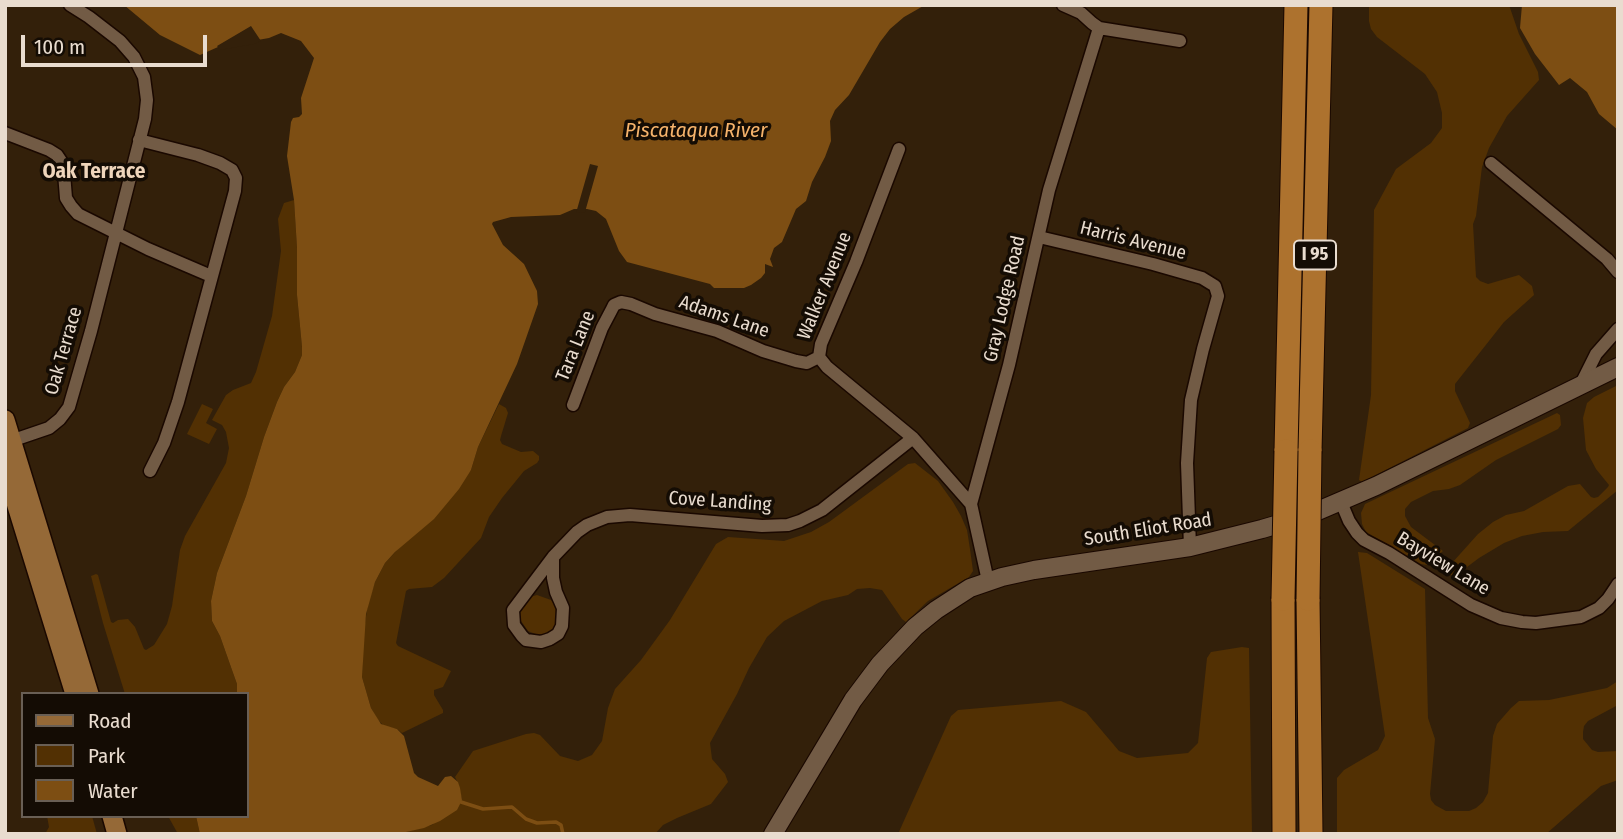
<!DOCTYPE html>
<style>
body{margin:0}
#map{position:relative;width:1623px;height:839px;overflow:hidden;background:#33200a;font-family:"Fira Sans Condensed",sans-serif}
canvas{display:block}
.frame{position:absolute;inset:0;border:7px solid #e9dccf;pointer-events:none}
.legend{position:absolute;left:21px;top:692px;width:228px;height:126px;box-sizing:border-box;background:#140c04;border:2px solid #695f55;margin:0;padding:9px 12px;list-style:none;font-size:21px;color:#e9dccf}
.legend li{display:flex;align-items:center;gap:14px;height:35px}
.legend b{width:35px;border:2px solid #695f55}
.scale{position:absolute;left:21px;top:35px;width:186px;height:32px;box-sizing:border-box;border:4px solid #e9dccf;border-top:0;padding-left:9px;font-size:21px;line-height:24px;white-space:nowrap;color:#e9dccf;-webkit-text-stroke:5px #140c04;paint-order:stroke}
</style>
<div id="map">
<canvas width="1623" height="839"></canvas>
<div class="frame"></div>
<ul class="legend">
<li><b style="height:9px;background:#956937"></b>Road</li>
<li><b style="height:19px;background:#523003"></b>Park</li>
<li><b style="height:19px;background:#7d4e13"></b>Water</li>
</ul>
<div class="scale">100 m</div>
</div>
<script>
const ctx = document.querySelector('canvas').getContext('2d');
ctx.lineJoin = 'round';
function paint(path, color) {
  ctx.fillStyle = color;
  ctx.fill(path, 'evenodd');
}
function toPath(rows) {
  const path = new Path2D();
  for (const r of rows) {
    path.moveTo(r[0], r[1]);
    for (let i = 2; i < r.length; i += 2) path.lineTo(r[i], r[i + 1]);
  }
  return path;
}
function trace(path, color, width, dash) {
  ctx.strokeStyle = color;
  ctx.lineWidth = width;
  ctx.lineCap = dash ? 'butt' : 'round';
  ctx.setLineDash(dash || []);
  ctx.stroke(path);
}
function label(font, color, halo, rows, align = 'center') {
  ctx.font = font + ' "Fira Sans Condensed",sans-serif';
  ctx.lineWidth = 7;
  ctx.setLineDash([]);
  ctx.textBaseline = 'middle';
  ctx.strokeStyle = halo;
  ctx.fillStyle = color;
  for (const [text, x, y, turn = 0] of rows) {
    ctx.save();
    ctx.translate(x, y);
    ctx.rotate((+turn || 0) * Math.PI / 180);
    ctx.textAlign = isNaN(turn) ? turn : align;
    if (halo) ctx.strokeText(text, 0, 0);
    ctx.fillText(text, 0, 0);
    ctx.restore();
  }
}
const green = toPath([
 [1369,5,1509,5,1519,34,1538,72,1539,80,1507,116,1489,148,1482,167,1476,216,1473,224,1476,277,1480,281,1488,284,1519,275,1532,286,1534,295,1504,322,1455,384,1455,391,1470,423,1468,428,1362,482,1359,480,1371,395,1374,210,1396,169,1431,143,1442,128,1442,113,1437,92,1425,74,1377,37,1371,29,1369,21],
 [294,200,297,248,297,295,302,347,302,355,295,372,284,387,277,402,264,437,246,496,217,573,211,601,212,621,220,636,232,670,237,684,237,694,125,694,103,623,91,576,96,574,98,575,111,622,113,623,118,620,128,619,135,627,144,649,146,650,154,645,167,624,172,606,180,550,185,536,226,463,229,448,226,432,222,425,212,420,226,395,233,390,251,383,256,372,272,316,281,251,278,219,284,203],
 [1618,385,1618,490,1568,531,1543,532,1522,536,1504,543,1479,558,1455,576,1443,573,1478,534,1493,522,1506,515,1524,511,1568,486,1580,484,1591,497,1594,498,1598,497,1608,487,1609,485,1596,469,1586,450,1583,418,1587,403,1594,397],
 [202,404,213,409,206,423,217,429,209,444,187,434],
 [499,404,506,408,508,413,501,436,500,440,502,444,521,452,533,451,539,456,539,460,537,463,524,471,502,498,489,517,481,538,444,578,432,587,409,589,406,591,396,643,398,646,451,671,443,687,434,690,434,695,443,710,443,713,402,733,397,729,384,726,378,720,371,708,362,677,363,637,368,603,375,582,385,563,471,470,478,447],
 [1557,413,1560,415,1561,425,1558,429,1496,460,1460,485,1449,489,1433,491,1411,502,1405,509,1405,516,1411,527,1443,551,1427,565,1421,564,1366,532,1362,524,1361,513,1365,504],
 [915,463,938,481,953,502,961,516,967,530,970,549,973,571,969,577,928,601,906,622,902,619,882,590,870,588,857,589,848,595,822,601,784,621,767,637,749,668,737,694,710,743,712,759,725,774,728,782,711,804,677,818,663,825,655,834,397,834,432,825,462,800,458,783,455,777,473,751,526,734,534,733,540,735,560,756,578,761,592,755,602,741,608,708,615,689,641,660,670,620,716,544,728,537,784,541,811,532,829,522,908,464],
 [1358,552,1367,553,1425,589,1428,718,1435,739,1430,794,1431,800,1435,805,1446,811,1469,811,1476,808,1483,802,1488,793,1493,736,1497,724,1511,708,1519,701,1549,700,1607,688,1618,681,1618,705,1588,721,1584,726,1583,732,1583,739,1592,750,1598,752,1618,751,1618,780,1601,786,1546,834,1337,834,1337,778,1344,770,1378,750,1385,736],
 [537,595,551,600,555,605,557,617,557,623,552,630,544,634,538,635,528,631,519,618,520,610,530,597],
 [1242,647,1249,648,1252,834,898,834,951,716,958,710,1061,701,1086,712,1119,751,1137,758,1188,753,1198,743,1207,658,1211,652],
 [47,816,92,816,97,834,45,834,49,827],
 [168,816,196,816,200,834,178,834]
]);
const water = toPath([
 [124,5,925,5,904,17,890,29,880,42,849,95,835,110,830,121,831,141,825,157,812,182,806,201,796,209,782,242,774,248,770,259,773,267,765,264,765,273,761,278,751,285,744,288,714,288,710,284,627,262,619,251,606,219,596,211,587,209,574,209,560,215,511,217,493,222,492,224,503,245,524,264,537,291,538,304,517,364,478,447,471,470,459,489,434,519,395,552,385,563,375,582,366,614,362,677,371,708,381,724,397,729,404,736,414,773,418,777,438,786,445,777,451,776,458,782,460,788,462,800,457,810,440,821,424,828,397,834,200,834,196,816,247,816,247,694,237,694,237,684,232,670,220,636,212,621,211,601,217,573,246,496,264,437,277,402,284,387,295,372,302,355,302,347,297,295,297,248,294,200,287,156,291,122,293,118,299,117,302,114,301,98,314,58,301,41,281,33,269,38,218,47,200,55,160,35],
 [1522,5,1618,5,1618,130,1599,114,1587,92,1570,78,1559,85,1535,54,1520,28]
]);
const pier = toPath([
 [251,26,261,41,254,44,220,50,217,46],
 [590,164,598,166,585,212,576,213]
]);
const stream = toPath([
 [461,802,483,809,512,807,526,819,537,823,556,822,561,825,563,834]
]);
const minor = toPath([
 [1063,5,1081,13,1092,23,1099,28,1180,41],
 [5,133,49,150,57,155,63,164,64,173,66,198,71,206,78,214,148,249,211,276],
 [139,140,198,155,220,163,232,170,236,178,235,191,178,402,164,443,150,471],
 [899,149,856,262,821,344,819,357,827,367,913,438,971,504],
 [1491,163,1607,259,1618,272],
 [1039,237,1153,264,1202,278,1215,286,1218,296,1203,349,1191,400,1187,463,1190,547],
 [1580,386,1596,354,1618,329],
 [573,405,602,328,612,309,614,305,621,302,631,304,655,314,717,331,763,351,796,361,807,363,819,357],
 [5,443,49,428,60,419,69,407,91,331,145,119,147,100,144,77,134,57,120,41,89,17,70,5],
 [1341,502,1349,521,1357,533,1364,540,1389,553,1471,605,1501,618,1522,622,1536,623,1581,617,1599,608,1608,599,1618,584],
 [553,557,577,532,587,525,607,517,630,515,762,526,788,525,800,521,822,510,913,438],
 [553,557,553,578,556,592,563,608,562,626,558,634,550,639,541,642,526,640,522,636,514,625,513,610,553,557],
 [988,581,971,504,1009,365,1049,190,1099,28]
]);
const secondary = toPath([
 [773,834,853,700,880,664,915,627,936,610,970,588,1002,577,1034,570,1190,547,1262,529,1306,516,1376,486,1618,367]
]);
const primary = toPath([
 [5,420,89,694],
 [5,467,75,694],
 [112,816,117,834]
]);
const motorway = toPath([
 [1286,451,1296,5],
 [1310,451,1321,5],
 [1283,599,1284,834],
 [1308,599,1311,834]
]);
const motorwayBridge = toPath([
 [1283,599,1286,451],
 [1308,599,1310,451]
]);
const shields = [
 [1315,255,42]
];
const shieldNames = [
 ["I 95",1315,255]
];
const streetNames = [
 ["Harris Avenue",1133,241,14],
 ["Walker Avenue",825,286,-68],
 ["Gray Lodge Road",1005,299,-77],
 ["Adams Lane",724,317,19],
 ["Tara Lane",576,346,-68],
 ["Oak Terrace",64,351,-74],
 ["Cove Landing",720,502,4],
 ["South Eliot Road",1148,530,-9],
 ["Bayview Lane",1443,564,31]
];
const waterNames = [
 ["Piscataqua River",696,131]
];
const neighbourhoodNames = [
 ["Oak Terrace",94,172]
];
paint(green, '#523003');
paint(water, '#7d4e13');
paint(pier, '#33200a');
trace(stream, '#7d4e13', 3.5);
trace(minor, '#1a0800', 15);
trace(secondary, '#1a0800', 20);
trace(primary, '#1a0800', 22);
trace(motorway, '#1a0800', 25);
trace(minor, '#725b45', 12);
trace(secondary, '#725b45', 18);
trace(primary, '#956937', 19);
trace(motorway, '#ad722e', 23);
trace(motorwayBridge, '#1a0800', 25, []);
trace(motorwayBridge, '#ad722e', 23);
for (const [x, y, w] of shields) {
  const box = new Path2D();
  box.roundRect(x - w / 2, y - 14.5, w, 29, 5);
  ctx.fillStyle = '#140c04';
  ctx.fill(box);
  trace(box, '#e9dccf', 2);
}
label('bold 18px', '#e9dccf', null, shieldNames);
label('19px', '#e9dccf', '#140c04', streetNames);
label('italic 21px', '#f6b36b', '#140c04', waterNames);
label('bold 21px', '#efd5bb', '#140c04', neighbourhoodNames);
</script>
